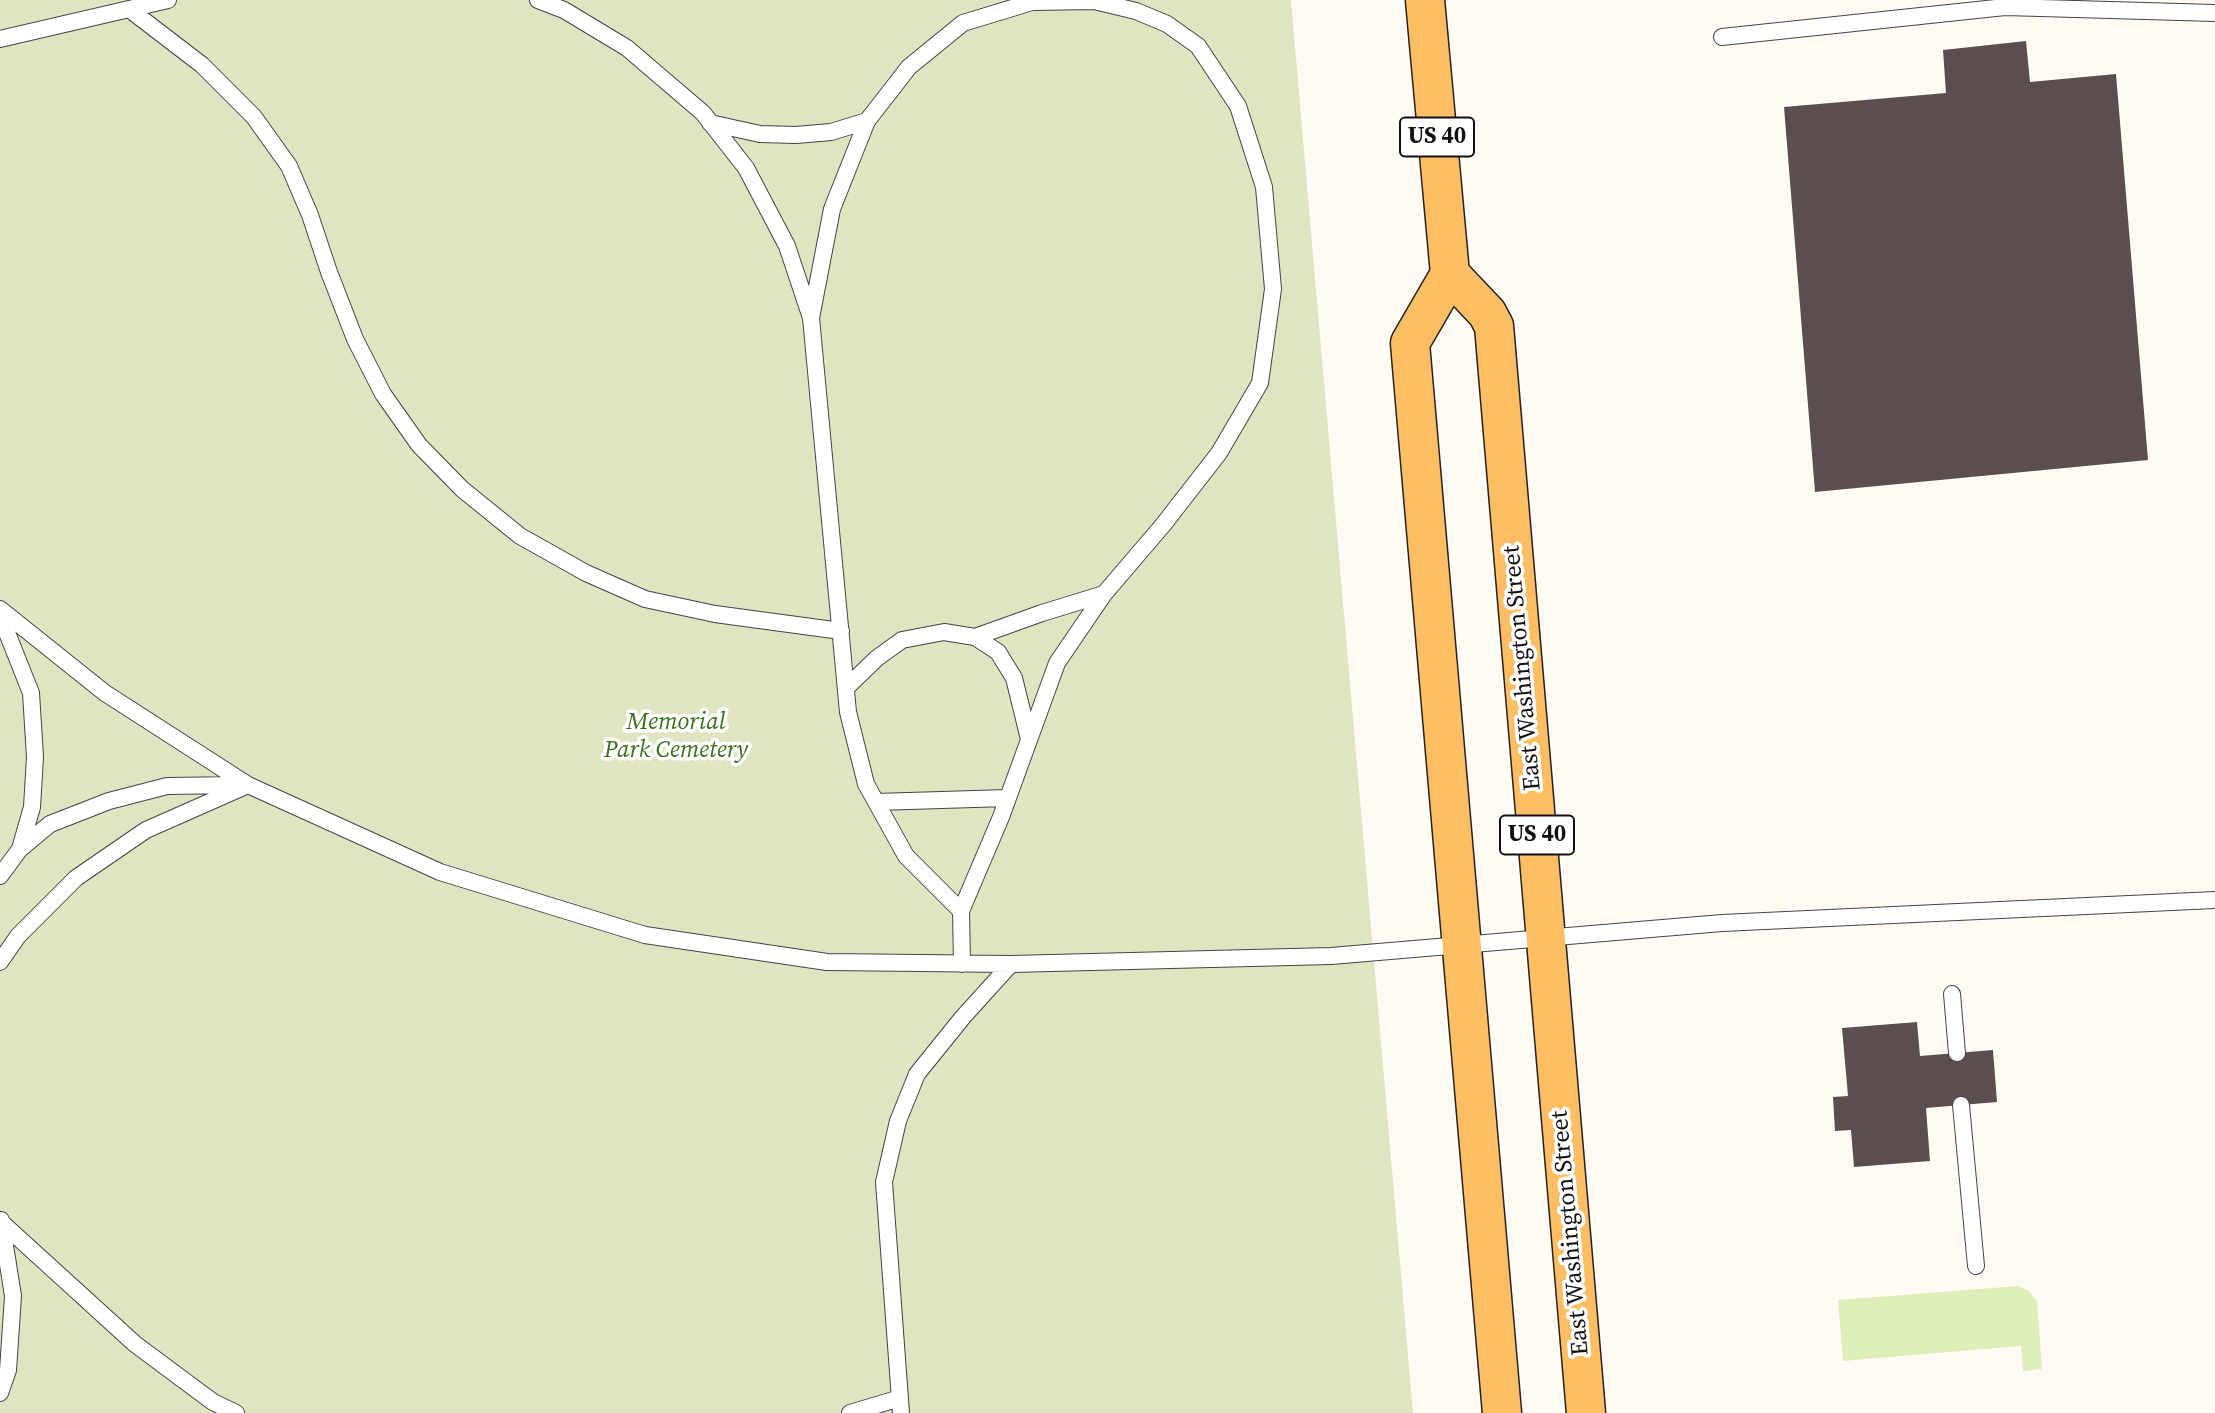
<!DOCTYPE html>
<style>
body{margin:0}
canvas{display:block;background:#fffbf4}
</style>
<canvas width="2215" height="1413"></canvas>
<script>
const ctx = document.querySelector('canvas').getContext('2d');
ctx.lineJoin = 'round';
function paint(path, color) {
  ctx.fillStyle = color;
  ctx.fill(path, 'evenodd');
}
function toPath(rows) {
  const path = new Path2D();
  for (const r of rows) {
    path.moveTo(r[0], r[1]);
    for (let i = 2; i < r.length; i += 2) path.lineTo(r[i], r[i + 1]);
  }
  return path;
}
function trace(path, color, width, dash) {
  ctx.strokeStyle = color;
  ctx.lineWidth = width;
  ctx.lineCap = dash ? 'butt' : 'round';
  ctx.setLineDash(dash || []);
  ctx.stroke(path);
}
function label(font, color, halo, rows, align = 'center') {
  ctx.font = font + ' "Source Serif 4",serif';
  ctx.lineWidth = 7;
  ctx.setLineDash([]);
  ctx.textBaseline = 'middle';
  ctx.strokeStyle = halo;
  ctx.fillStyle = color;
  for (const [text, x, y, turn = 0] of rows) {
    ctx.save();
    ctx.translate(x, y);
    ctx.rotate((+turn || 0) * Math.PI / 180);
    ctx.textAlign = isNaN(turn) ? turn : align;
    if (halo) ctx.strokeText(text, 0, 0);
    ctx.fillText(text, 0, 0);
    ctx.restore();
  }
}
const green = toPath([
 [2018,1286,2029,1291,2037,1301,2042,1369,2023,1371,2021,1346,1843,1361,1838,1300]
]);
const cemetery = toPath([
 [0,0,1291,0,1413,1413,0,1413]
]);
const building = toPath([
 [2026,41,2030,82,2116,74,2148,460,1815,492,1784,107,1946,93,1943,50],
 [1917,1022,1920,1056,1993,1050,1997,1102,1926,1108,1930,1161,1854,1167,1851,1130,1835,1131,1833,1097,1848,1096,1842,1028]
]);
const lane = toPath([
 [538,0,564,10,627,48,703,113,746,168,787,246,811,318,848,712,866,784,906,856,961,911,962,964],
 [129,9,202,65,254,117,289,166,310,215,329,272,355,339,383,394,419,445,462,489,520,536,586,573,645,599,715,614,841,631],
 [1722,37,2005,7,2215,13],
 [0,39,168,0],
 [710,123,760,134,796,135,831,132,867,121],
 [811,318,832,209,867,121,909,67,963,23,1032,2,1094,1,1136,11,1167,24,1198,46,1238,106,1264,187,1273,289,1260,383,1219,453,1163,525,1104,594,1057,663,1001,817,961,911],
 [0,609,105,693,248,785,440,872,645,935,827,962,1011,964,1331,956,1722,923,2215,900],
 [0,615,31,693,35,757,32,807,20,849],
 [975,637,1042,613,1104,594],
 [846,688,877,658,902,640,944,632,975,637,998,652,1014,678,1029,739],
 [876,802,1007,798],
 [0,876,20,849,50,824,109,801,167,786,239,785],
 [0,962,18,936,76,878,146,830,248,785],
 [1952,994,1957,1053],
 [1961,1105,1976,1266],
 [2,1223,135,1344,213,1402,236,1413],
 [0,1393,8,1370,13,1296,1,1220],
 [850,1413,900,1398],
 [901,1413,884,1182,898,1121,917,1074,963,1017,1011,964]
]);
const primary = toPath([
 [1425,0,1450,274,1410,343,1502,1413],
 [1450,274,1487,313,1494,326,1586,1413]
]);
const shields = [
 [1437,137,74],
 [1537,835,74]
];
const shieldNames = [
 ["US 40",1437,137],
 ["US 40",1537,835]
];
const streetNames = [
 ["East Washington Street",1523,668,-95],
 ["East Washington Street",1571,1233,-95]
];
const parkNames = [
 ["Memorial",676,723],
 ["Park Cemetery",676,751]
];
paint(green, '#deeeb9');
paint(cemetery, '#dfe5c1');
paint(building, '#5a4f4c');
trace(lane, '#444', 18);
trace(primary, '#222', 41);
trace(lane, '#fff', 16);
trace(primary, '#ffbe64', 38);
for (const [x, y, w] of shields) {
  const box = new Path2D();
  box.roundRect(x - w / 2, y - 19.5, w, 39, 5);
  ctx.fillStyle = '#fff';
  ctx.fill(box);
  trace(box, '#111', 2);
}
label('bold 23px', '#111', null, shieldNames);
label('24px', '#111', '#fff', streetNames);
label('italic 24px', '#3a6f1a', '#fff', parkNames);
</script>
